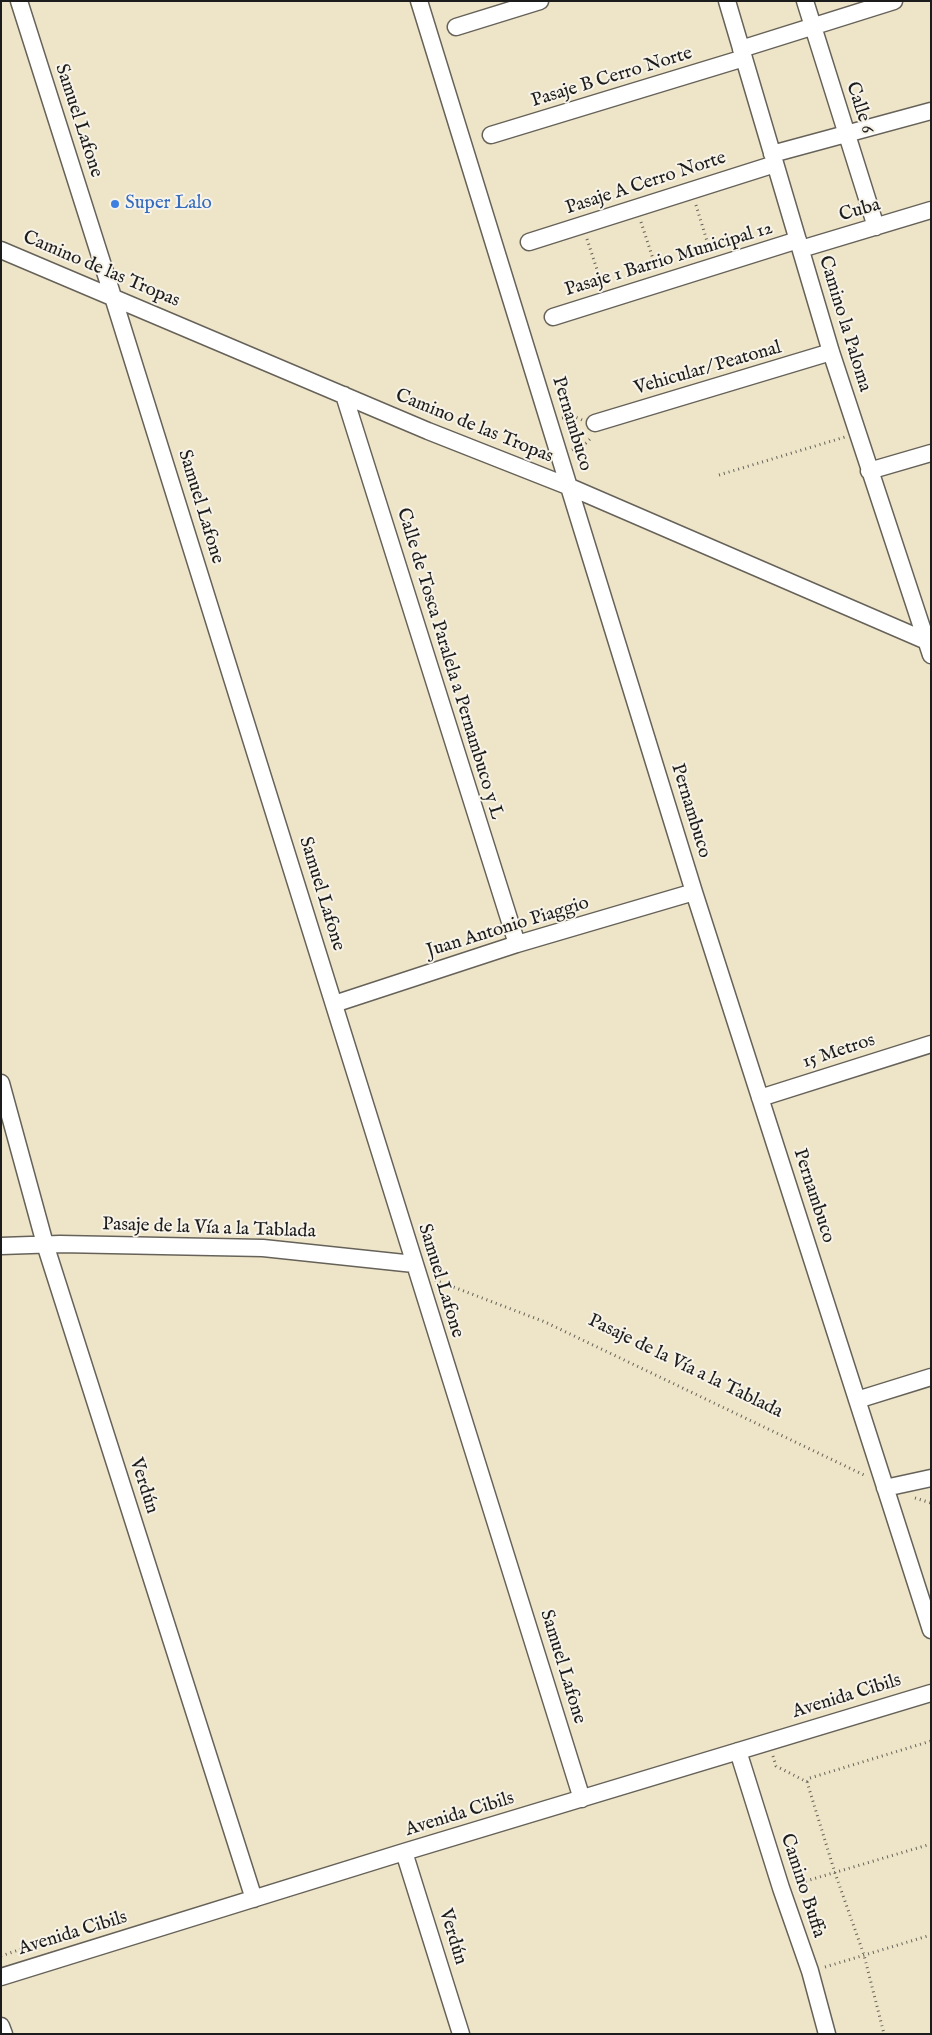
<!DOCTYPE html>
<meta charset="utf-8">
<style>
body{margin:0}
#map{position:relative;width:932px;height:2035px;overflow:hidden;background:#eee5c9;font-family:"IM FELL English",serif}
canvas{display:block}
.frame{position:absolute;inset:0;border:2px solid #1c1c1c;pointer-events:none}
</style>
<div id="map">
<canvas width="932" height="2035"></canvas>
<div class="frame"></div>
</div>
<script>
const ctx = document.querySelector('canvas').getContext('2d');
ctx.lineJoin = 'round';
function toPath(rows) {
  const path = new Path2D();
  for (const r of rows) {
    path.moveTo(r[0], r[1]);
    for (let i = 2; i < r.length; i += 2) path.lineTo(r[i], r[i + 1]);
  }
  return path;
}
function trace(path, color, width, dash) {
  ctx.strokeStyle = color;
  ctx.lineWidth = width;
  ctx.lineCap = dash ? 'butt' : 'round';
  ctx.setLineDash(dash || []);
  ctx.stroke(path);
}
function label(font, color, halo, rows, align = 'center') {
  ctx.font = font + ' "IM FELL English",serif';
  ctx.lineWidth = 4;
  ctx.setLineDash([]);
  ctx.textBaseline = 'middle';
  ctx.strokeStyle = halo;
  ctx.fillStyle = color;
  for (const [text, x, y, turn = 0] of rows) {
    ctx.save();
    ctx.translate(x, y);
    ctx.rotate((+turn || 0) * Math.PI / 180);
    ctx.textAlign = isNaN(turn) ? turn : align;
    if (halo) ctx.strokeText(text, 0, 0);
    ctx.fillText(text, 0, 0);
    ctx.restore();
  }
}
const path = toPath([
 [696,205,710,251],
 [641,222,656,268],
 [587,239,602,285],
 [562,418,573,416,582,420],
 [572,450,586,443,591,438],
 [719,475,845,437],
 [435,1280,545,1322,864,1475],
 [915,1498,931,1503],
 [773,1756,776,1766,807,1782,835,1873,864,1955,884,2034],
 [807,1782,810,1778,931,1741],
 [796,1884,931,1844],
 [1,1956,54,1938,67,1939],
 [825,1967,931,1935]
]);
const minor = toPath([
 [19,1,113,297,582,1799],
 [419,1,694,892,931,1630],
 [727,1,831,352,931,655],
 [805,1,876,227],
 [456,27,540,1],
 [741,49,894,1],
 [491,135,744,58],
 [772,154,931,111],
 [529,242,775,164],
 [801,249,931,210],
 [1,250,428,431,570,487,931,643],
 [553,317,798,240],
 [344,395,517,944],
 [595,423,831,352],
 [869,471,931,453],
 [334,1004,517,944,694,892],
 [1,1083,45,1244,254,1899],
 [760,1098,931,1044],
 [1,1246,60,1244,263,1248,414,1264],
 [857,1400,931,1377],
 [885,1488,931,1478],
 [738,1751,781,1888,810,1971,827,2034],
 [404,1852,461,2034],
 [1,1977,404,1852,931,1693],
 [1,2026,4,2034]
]);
const markers = [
 [115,204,5,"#3f7fe0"]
];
const streetNames = [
 ["Pasaje B Cerro Norte",612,78,-17],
 ["Calle 6",859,108,72],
 ["Samuel Lafone",78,121,72],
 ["Pasaje A Cerro Norte",646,184,-18],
 ["Cuba",860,211,-16],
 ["Pasaje 1 Barrio Municipal 12",669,260,-17],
 ["Camino de las Tropas",101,270,23],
 ["Camino la Paloma",844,324,73],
 ["Vehicular/ Peatonal",708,369,-16],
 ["Pernambuco",571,424,73],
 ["Camino de las Tropas",474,427,22],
 ["Samuel Lafone",200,507,73],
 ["Calle de Tosca Paralela a Pernambuco y L",449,664,73],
 ["Pernambuco",690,811,73],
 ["Samuel Lafone",321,894,73],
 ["Juan Antonio Piaggio",508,928,-17],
 ["15 Metros",839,1052,-18],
 ["Pernambuco",813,1196,72],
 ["Pasaje de la Vía a la Tablada",209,1229,2],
 ["Samuel Lafone",440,1281,73],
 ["Pasaje de la Vía a la Tablada",685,1367,26],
 ["Verdún",143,1486,72],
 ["Samuel Lafone",562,1667,73],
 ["Avenida Cibils",847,1697,-17],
 ["Avenida Cibils",460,1815,-17],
 ["Camino Buffa",802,1886,72],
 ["Avenida Cibils",73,1934,-17],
 ["Verdún",452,1937,73]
];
const shopNames = [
 ["Super Lalo",125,204]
];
trace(minor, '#666259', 19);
trace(path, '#666259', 3, [1, 4]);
trace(minor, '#fff', 16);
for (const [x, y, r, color] of markers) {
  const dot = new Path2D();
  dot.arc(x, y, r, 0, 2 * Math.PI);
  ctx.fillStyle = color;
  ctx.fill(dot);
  trace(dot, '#f7f3e8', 2);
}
label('19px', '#1c1c1c', '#f7f3e8', streetNames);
label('19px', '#366cbe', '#f7f3e8', shopNames, 'left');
</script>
